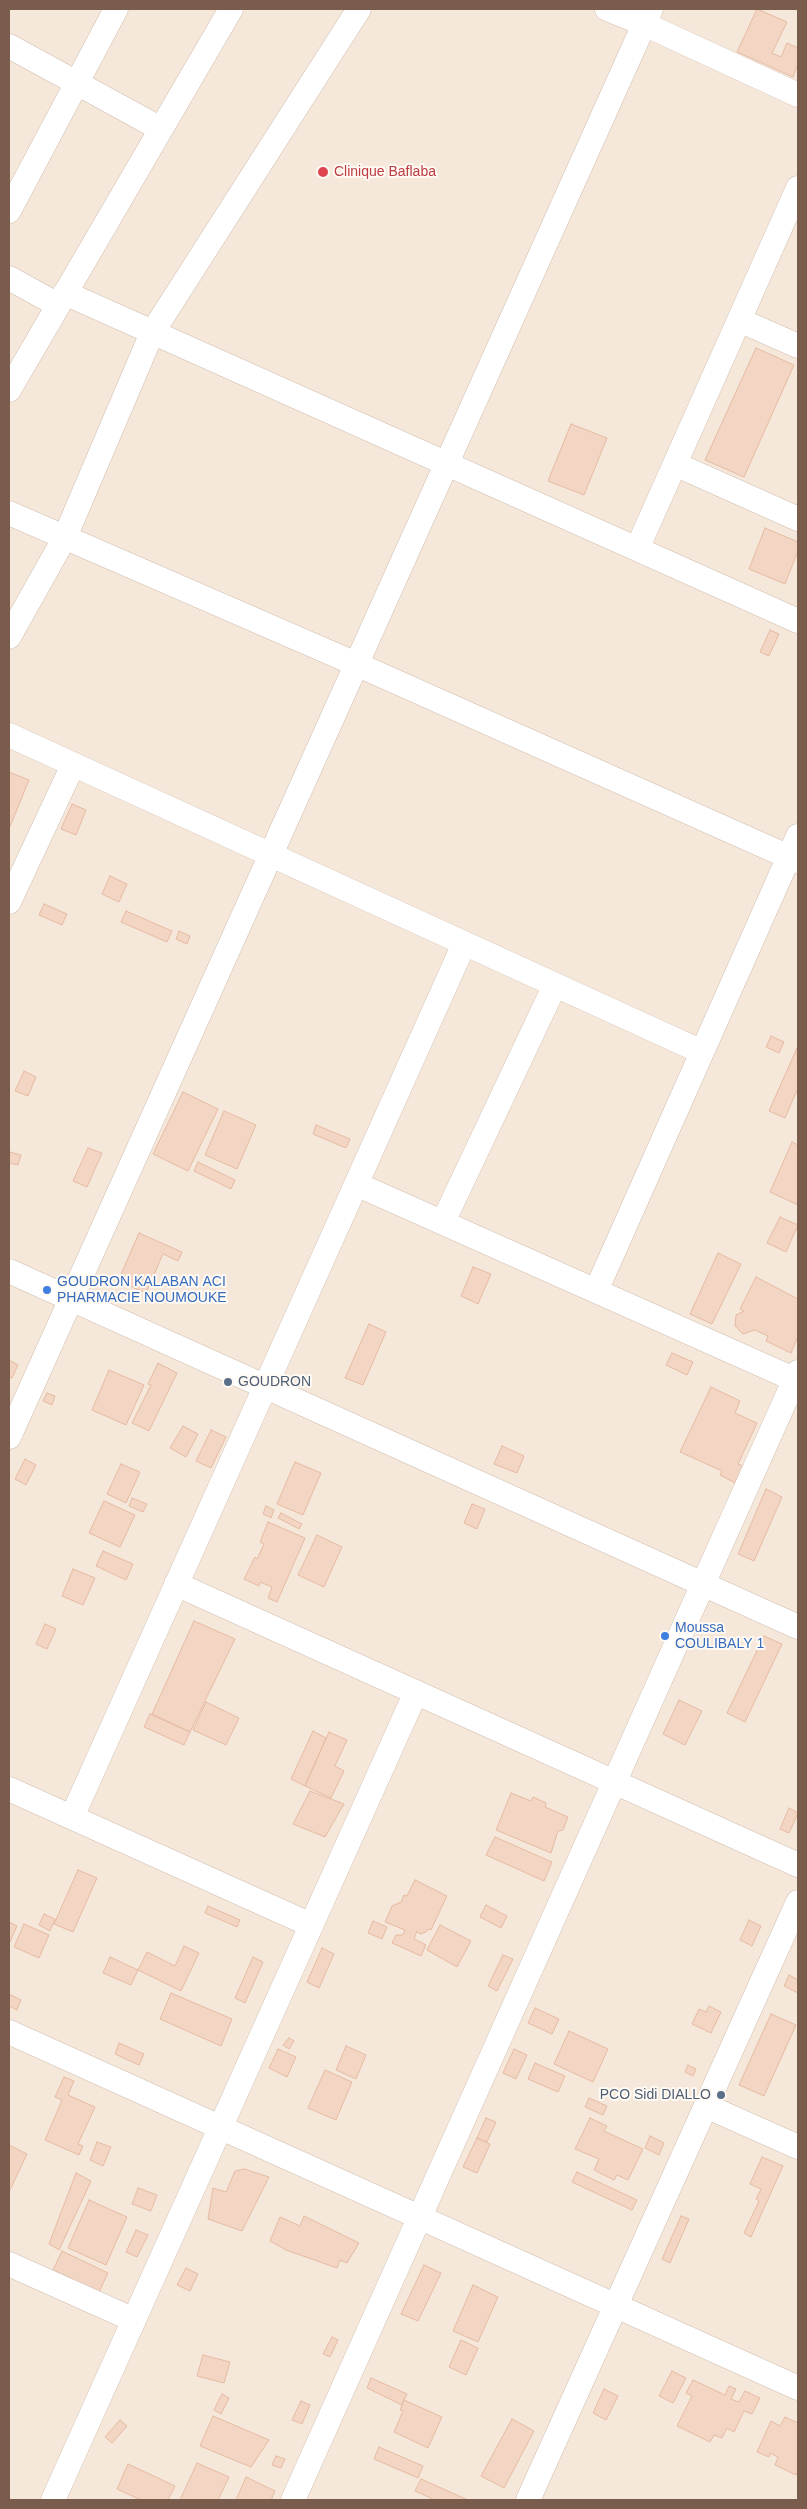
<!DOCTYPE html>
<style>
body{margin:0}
#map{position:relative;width:807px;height:2509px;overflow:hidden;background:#fdf6ec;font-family:Arial,sans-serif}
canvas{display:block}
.frame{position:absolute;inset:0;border:10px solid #7a5c4d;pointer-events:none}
</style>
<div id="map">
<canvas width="807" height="2509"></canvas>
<div class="frame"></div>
</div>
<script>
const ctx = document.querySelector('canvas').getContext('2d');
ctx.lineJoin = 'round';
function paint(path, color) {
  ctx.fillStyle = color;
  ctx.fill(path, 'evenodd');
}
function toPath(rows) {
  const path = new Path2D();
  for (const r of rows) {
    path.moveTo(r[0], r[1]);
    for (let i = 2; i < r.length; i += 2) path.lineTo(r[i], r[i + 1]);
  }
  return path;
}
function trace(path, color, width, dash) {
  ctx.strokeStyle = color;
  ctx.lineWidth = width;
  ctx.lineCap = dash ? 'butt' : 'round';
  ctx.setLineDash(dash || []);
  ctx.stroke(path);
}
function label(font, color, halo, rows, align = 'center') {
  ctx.font = font + ' Arial,sans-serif';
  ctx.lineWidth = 4;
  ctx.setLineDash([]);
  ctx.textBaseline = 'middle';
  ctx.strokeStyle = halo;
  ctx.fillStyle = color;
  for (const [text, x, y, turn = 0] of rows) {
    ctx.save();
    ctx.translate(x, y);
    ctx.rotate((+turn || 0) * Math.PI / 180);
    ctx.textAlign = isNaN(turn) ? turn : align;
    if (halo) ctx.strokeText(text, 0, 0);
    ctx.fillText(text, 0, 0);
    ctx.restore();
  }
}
const residential = toPath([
 [9,9,798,9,798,2500,9,2500]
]);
const building = toPath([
 [757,9,787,22,772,53,781,57,787,43,798,48,798,64,793,77,737,52,757,9],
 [756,348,794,365,744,477,705,460,756,348],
 [571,424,607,438,584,495,548,481,571,424],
 [765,528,798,542,798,551,785,584,749,569,765,528],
 [770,630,779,634,769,656,760,652,770,630],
 [9,772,29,780,9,829,9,772],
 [72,804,86,810,76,835,61,829,72,804],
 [110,876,127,884,119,902,102,894,110,876],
 [44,904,67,914,62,925,39,915,44,904],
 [126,911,172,931,167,942,121,922,126,911],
 [179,931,190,936,187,944,176,939,179,931],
 [771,1036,784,1042,779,1053,766,1047,771,1036],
 [797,1048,798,1088,785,1118,769,1111,797,1048],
 [24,1071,36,1077,28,1096,15,1091,24,1071],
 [183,1092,218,1109,188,1171,153,1154,183,1092],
 [224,1111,256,1125,237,1169,205,1155,224,1111],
 [316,1125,350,1139,346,1148,313,1134,316,1125],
 [792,1142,798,1145,798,1205,770,1192,792,1142],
 [88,1148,102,1153,87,1187,73,1181,88,1148],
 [10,1152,21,1155,18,1165,9,1163,10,1152],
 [198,1162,235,1180,231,1189,194,1171,198,1162],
 [780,1217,798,1225,786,1252,767,1243,780,1217],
 [139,1233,182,1252,178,1261,163,1254,146,1293,118,1281,139,1233],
 [718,1253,741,1264,712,1324,690,1314,718,1253],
 [473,1267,491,1274,478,1304,461,1296,473,1267],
 [756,1277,798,1299,798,1336,791,1353,766,1341,768,1336,755,1330,743,1334,735,1326,736,1315,744,1311,740,1309,756,1277],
 [369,1324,386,1332,363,1385,345,1378,369,1324],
 [672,1353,693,1362,687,1375,666,1365,672,1353],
 [9,1360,18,1365,12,1378,9,1377,9,1360],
 [158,1363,177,1373,149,1431,132,1423,151,1385,148,1384,158,1363],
 [109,1370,144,1385,126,1425,92,1410,109,1370],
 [711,1387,740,1401,735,1413,757,1423,738,1464,743,1466,735,1483,720,1475,722,1471,680,1452,711,1387],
 [47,1393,55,1396,52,1405,43,1401,47,1393],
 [183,1426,198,1434,186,1457,170,1448,183,1426],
 [211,1430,226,1437,211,1468,196,1461,211,1430],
 [502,1446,524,1456,517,1473,494,1464,502,1446],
 [25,1459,36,1465,26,1485,15,1479,25,1459],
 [295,1462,321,1473,303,1515,277,1504,295,1462],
 [121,1464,140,1472,126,1503,107,1494,121,1464],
 [766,1489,782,1497,754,1561,738,1554,766,1489],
 [132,1498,147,1504,143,1512,129,1506,132,1498],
 [104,1501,135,1515,120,1547,89,1533,104,1501],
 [472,1504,485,1509,477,1529,464,1523,472,1504],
 [266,1506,274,1510,271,1518,263,1514,266,1506],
 [281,1513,302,1524,299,1529,278,1518,281,1513],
 [268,1522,305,1538,277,1602,268,1598,272,1587,260,1582,259,1586,244,1579,255,1557,257,1559,264,1544,260,1542,268,1522],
 [317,1535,342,1547,324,1587,298,1575,317,1535],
 [103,1551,133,1564,126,1580,96,1566,103,1551],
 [73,1569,95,1578,83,1605,62,1596,73,1569],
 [194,1621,235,1639,190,1732,152,1714,194,1621],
 [45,1624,56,1629,47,1649,36,1644,45,1624],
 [764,1636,782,1644,745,1722,727,1713,764,1636],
 [679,1700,702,1711,685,1745,663,1734,679,1700],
 [206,1702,239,1718,226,1745,193,1730,206,1702],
 [150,1714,190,1732,184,1745,144,1727,150,1714],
 [313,1731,326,1738,305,1786,291,1779,313,1731],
 [329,1732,347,1740,335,1766,344,1771,331,1798,305,1786,329,1732],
 [310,1791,344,1804,325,1837,293,1824,310,1791],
 [511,1793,531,1801,533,1797,546,1803,545,1807,568,1817,563,1830,558,1831,551,1853,496,1830,511,1793],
 [789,1808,798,1813,789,1833,780,1829,789,1808],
 [495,1837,552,1862,544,1881,486,1855,495,1837],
 [78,1870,97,1878,73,1932,54,1924,78,1870],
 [415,1880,447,1896,431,1930,428,1929,426,1932,420,1934,417,1931,414,1939,426,1945,421,1956,392,1943,396,1935,403,1935,405,1930,385,1922,392,1906,401,1902,404,1895,407,1896,415,1880],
 [486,1905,507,1916,501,1928,480,1917,486,1905],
 [208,1906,240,1920,237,1927,205,1913,208,1906],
 [44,1914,55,1919,50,1931,39,1925,44,1914],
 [749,1920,761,1926,752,1946,740,1940,749,1920],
 [373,1921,387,1927,382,1939,368,1933,373,1921],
 [9,1922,17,1926,9,1944,9,1922],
 [24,1924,49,1935,39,1958,14,1947,24,1924],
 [440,1925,471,1941,457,1967,427,1950,440,1925],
 [184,1946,199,1953,181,1991,138,1970,147,1952,175,1966,184,1946],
 [322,1948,334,1954,319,1988,307,1982,322,1948],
 [503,1955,513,1959,497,1991,488,1986,503,1955],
 [110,1957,138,1970,131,1985,103,1973,110,1957],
 [253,1957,263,1962,245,2003,235,1998,253,1957],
 [789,1975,798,1980,798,1993,784,1986,789,1975],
 [171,1993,232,2019,221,2046,160,2019,171,1993],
 [9,1994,21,2000,17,2010,9,2006,9,1994],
 [709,2006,721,2012,711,2033,692,2024,699,2009,706,2012,709,2006],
 [535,2008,559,2019,552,2034,528,2023,535,2008],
 [771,2014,796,2025,764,2096,739,2085,771,2014],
 [569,2031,608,2049,593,2082,554,2064,569,2031],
 [289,2038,294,2041,289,2049,283,2045,289,2038],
 [119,2043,144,2054,139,2065,115,2054,119,2043],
 [346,2046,366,2055,356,2079,336,2070,346,2046],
 [278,2049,296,2057,287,2077,269,2068,278,2049],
 [514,2049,527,2055,516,2079,503,2073,514,2049],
 [535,2063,565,2076,558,2092,528,2079,535,2063],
 [688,2065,696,2069,693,2076,685,2072,688,2065],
 [325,2070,352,2082,336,2120,308,2108,325,2070],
 [64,2077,74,2081,68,2095,95,2107,78,2144,83,2146,79,2155,45,2140,62,2100,55,2097,64,2077],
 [589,2098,607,2106,603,2115,585,2107,589,2098],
 [486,2118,496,2122,487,2142,477,2138,486,2118],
 [590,2118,607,2126,604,2131,643,2149,628,2180,617,2175,614,2180,594,2170,599,2159,575,2149,590,2118],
 [650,2136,664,2143,659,2155,645,2148,650,2136],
 [477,2138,490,2144,477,2173,463,2167,477,2138],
 [97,2142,111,2147,103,2166,90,2160,97,2142],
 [9,2145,27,2154,9,2192,9,2145],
 [762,2157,783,2166,751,2237,744,2233,759,2201,756,2199,761,2189,750,2184,762,2157],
 [244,2169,269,2177,242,2231,208,2219,213,2188,226,2192,235,2171,244,2169],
 [577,2172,637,2200,632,2210,572,2182,577,2172],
 [76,2173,91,2181,59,2250,49,2244,76,2173],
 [138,2188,157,2195,151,2211,132,2204,138,2188],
 [89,2200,127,2217,106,2265,68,2248,89,2200],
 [304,2216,359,2243,347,2263,340,2260,337,2268,286,2250,270,2241,280,2217,300,2226,304,2216],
 [681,2216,689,2219,670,2263,662,2259,681,2216],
 [136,2230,148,2235,137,2257,126,2252,136,2230],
 [62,2251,108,2273,99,2292,53,2270,62,2251],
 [424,2265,441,2273,418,2321,401,2314,424,2265],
 [186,2268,198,2274,190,2291,177,2285,186,2268],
 [473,2285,498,2297,478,2342,453,2331,473,2285],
 [332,2337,338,2340,330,2357,323,2354,332,2337],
 [461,2340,478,2348,466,2375,449,2367,461,2340],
 [203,2355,230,2362,224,2383,197,2376,203,2355],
 [672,2371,686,2378,673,2403,659,2396,672,2371],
 [371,2378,407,2394,402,2405,367,2388,371,2378],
 [693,2380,725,2395,729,2386,736,2389,731,2399,739,2402,745,2391,760,2398,752,2414,744,2411,734,2432,727,2428,722,2438,714,2435,710,2442,677,2426,692,2396,686,2393,693,2380],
 [604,2389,618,2396,606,2420,593,2413,604,2389],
 [222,2394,229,2398,221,2414,214,2410,222,2394],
 [404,2400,442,2417,428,2448,394,2432,403,2411,400,2410,404,2400],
 [301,2401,310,2405,302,2424,292,2420,301,2401],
 [213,2416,269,2440,251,2467,200,2446,213,2416],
 [785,2417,798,2423,798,2471,796,2475,775,2465,778,2457,770,2453,769,2457,757,2452,771,2421,780,2426,785,2417],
 [512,2419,534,2431,504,2488,481,2476,512,2419],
 [120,2420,127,2426,112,2443,105,2437,120,2420],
 [379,2447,423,2466,418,2478,374,2459,379,2447],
 [276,2456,285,2459,281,2468,272,2465,276,2456],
 [197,2463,229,2477,218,2500,180,2500,197,2463],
 [128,2464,175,2486,168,2500,141,2500,117,2489,128,2464],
 [246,2477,275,2491,271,2500,236,2500,246,2477],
 [421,2479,468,2500,435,2500,415,2491,421,2479]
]);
const minor = toPath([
 [607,9,644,24,798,95],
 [9,46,161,129],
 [9,211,116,9],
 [9,278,58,305],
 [65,293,798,621],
 [739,320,798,346],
 [9,390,231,9],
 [675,464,798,519],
 [9,513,356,664,798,861],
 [637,549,798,188],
 [9,637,65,537,152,333,359,9],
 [9,735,702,1052],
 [9,902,73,765],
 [356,1184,798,1381],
 [443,1222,555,985],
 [9,1271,798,1627],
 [596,1291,798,836],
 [9,1437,651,9],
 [176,1584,798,1865],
 [9,1789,311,1925],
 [72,1817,464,944],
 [9,2032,798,2388],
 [706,2106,798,2147],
 [9,2264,134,2320],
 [53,2500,416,1692],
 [293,2500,798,1372],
 [528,2500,798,1902]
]);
const markers = [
 [323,172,6,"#e0444e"],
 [47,1290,5,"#3f7fe0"],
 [228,1382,5,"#5c6f8a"],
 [665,1636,5,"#3f7fe0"],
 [721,2095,5,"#5c6f8a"]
];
const healthNames = [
 ["Clinique Baflaba",334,172]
];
const shopNames = [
 ["GOUDRON KALABAN ACI",57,1282],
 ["PHARMACIE NOUMOUKE",57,1298],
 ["Moussa",675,1628],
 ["COULIBALY 1",675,1644]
];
const serviceNames = [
 ["GOUDRON",238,1382],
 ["PCO Sidi DIALLO",711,2095,"right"]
];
paint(residential, '#f5e8da');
paint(building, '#f3d5c3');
trace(building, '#e6bba3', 1);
trace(minor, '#d1beb0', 25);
trace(minor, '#fff', 24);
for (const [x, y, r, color] of markers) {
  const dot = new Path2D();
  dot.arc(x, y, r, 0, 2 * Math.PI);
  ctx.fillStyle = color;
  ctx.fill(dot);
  trace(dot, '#fffaf3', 2);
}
label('14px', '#be3a42', '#fffaf3', healthNames, 'left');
label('14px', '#366cbe', '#fffaf3', shopNames, 'left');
label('14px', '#4e5e75', '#fffaf3', serviceNames, 'left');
</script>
